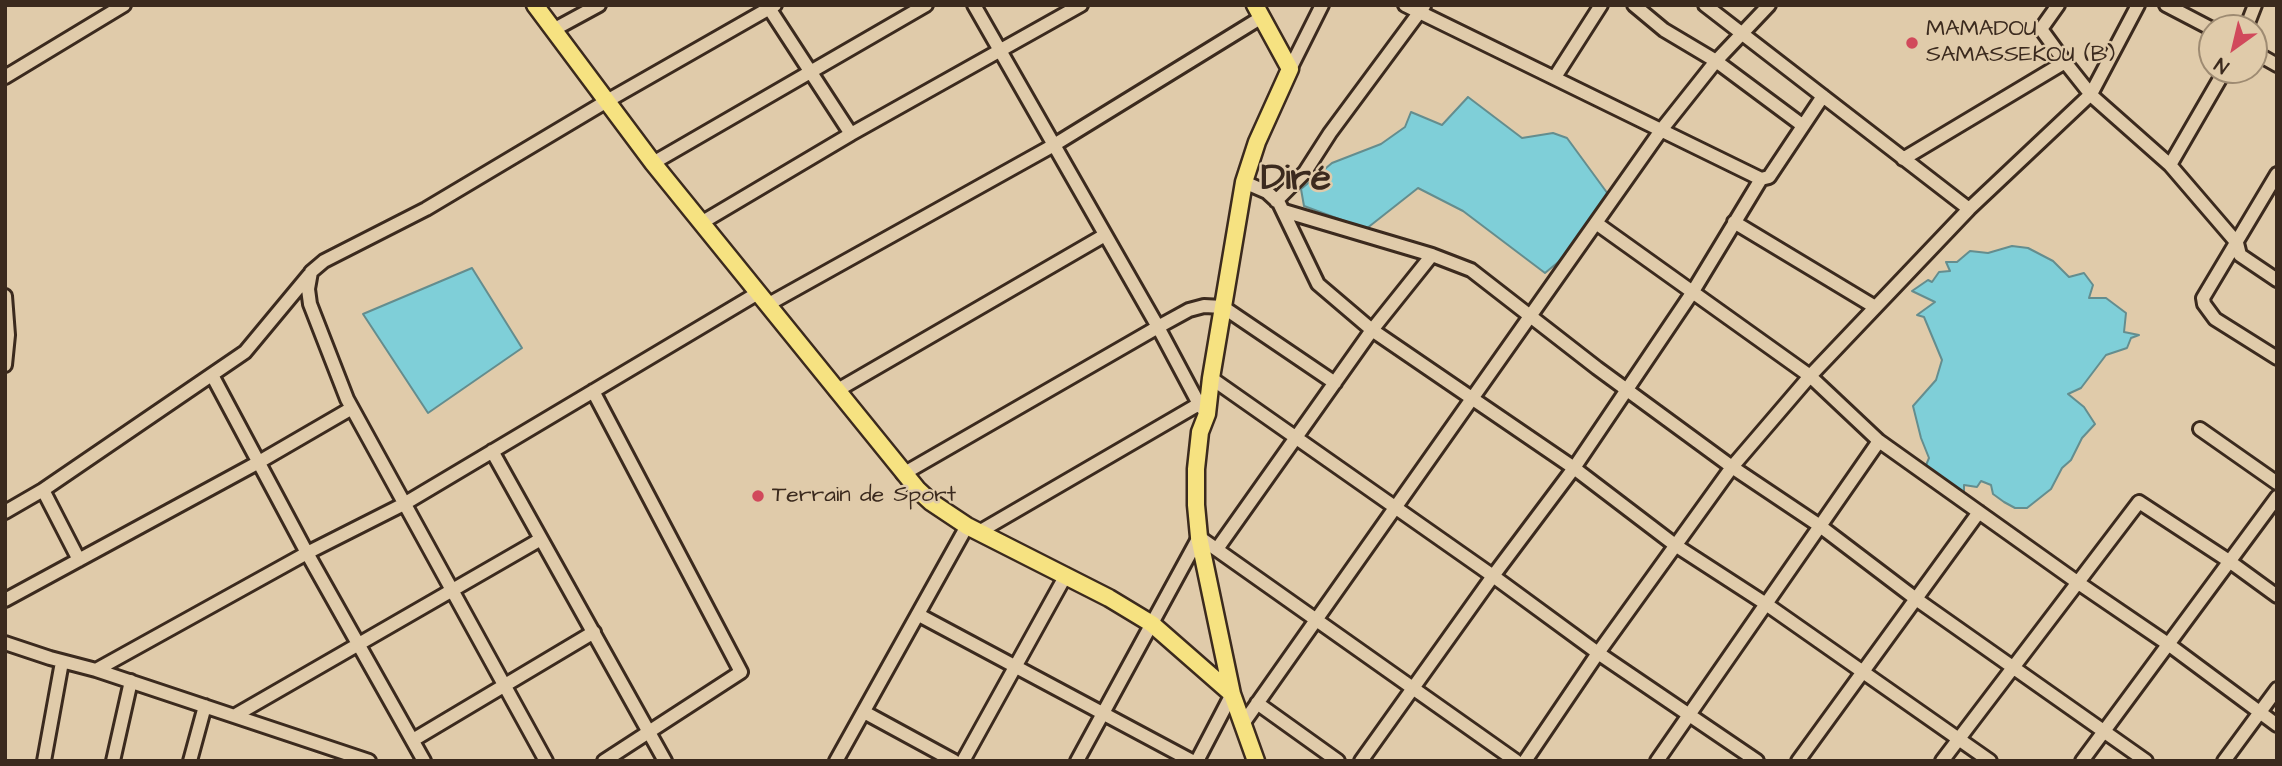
<!DOCTYPE html>
<meta charset="utf-8">
<style>
body{margin:0}
#map{position:relative;width:2282px;height:766px;overflow:hidden;background:#e0cbaa;font-family:"Architects Daughter",sans-serif}
canvas{display:block}
.frame{position:absolute;inset:0;border:7px solid #3b2a1e;pointer-events:none}
.north{position:absolute;left:2198px;top:14px;width:70px;height:70px;box-sizing:border-box;background:#e0cbaa;border:2px solid #9e8b72;border-radius:50%;rotate:214deg;font-size:19px;font-weight:700;line-height:28px;text-align:center;color:#3b2a1e}
.north::after{content:'';display:block;margin:auto;width:24px;height:32px;background:#d1495b;clip-path:polygon(50% 0,100% 100%,50% 72%,0 100%)}
</style>
<div id="map">
<canvas width="2282" height="766"></canvas>
<div class="frame"></div>
<div class="north">N</div>
</div>
<script>
const ctx = document.querySelector('canvas').getContext('2d');
ctx.lineJoin = 'round';
function paint(path, color) {
  ctx.fillStyle = color;
  ctx.fill(path, 'evenodd');
}
function toPath(rows) {
  const path = new Path2D();
  for (const r of rows) {
    path.moveTo(r[0], r[1]);
    for (let i = 2; i < r.length; i += 2) path.lineTo(r[i], r[i + 1]);
  }
  return path;
}
function trace(path, color, width, dash) {
  ctx.strokeStyle = color;
  ctx.lineWidth = width;
  ctx.lineCap = dash ? 'butt' : 'round';
  ctx.setLineDash(dash || []);
  ctx.stroke(path);
}
function label(font, color, halo, rows, align = 'center') {
  ctx.font = font + ' "Architects Daughter",sans-serif';
  ctx.lineWidth = 5;
  ctx.setLineDash([]);
  ctx.textBaseline = 'middle';
  ctx.strokeStyle = halo;
  ctx.fillStyle = color;
  for (const [text, x, y, turn = 0] of rows) {
    ctx.save();
    ctx.translate(x, y);
    ctx.rotate((+turn || 0) * Math.PI / 180);
    ctx.textAlign = isNaN(turn) ? turn : align;
    if (halo) ctx.strokeText(text, 0, 0);
    ctx.fillText(text, 0, 0);
    ctx.restore();
  }
}
const water = toPath([
 [1468,97,1522,138,1553,133,1567,138,1608,194,1562,259,1545,273,1463,211,1418,188,1366,229,1304,206,1301,189,1332,163,1381,144,1405,127,1411,112,1442,125,1468,97],
 [2012,246,2028,248,2053,261,2069,277,2084,273,2093,285,2089,298,2106,298,2126,313,2124,332,2139,335,2131,338,2127,348,2106,355,2081,388,2068,394,2084,407,2095,424,2082,438,2071,460,2062,468,2051,489,2027,508,2015,508,2004,502,1993,494,1991,485,1981,481,1977,487,1964,485,1964,501,1940,493,1921,477,1929,458,1921,438,1913,406,1936,380,1942,360,1924,317,1917,315,1935,302,1912,291,1928,280,1932,282,1939,272,1950,271,1946,262,1957,262,1970,251,1988,253,2012,246],
 [472,268,522,348,428,413,363,314,472,268]
]);
const minor = toPath([
 [767,5,851,134],
 [974,5,1158,327,1199,404,1207,414],
 [1405,5,1761,179,1769,177,1823,96],
 [1634,5,1664,30,1716,61,1802,125],
 [1705,5,1969,209],
 [2058,5,2041,29,2065,62,2092,96,2170,165,2237,243,2240,255,2277,280],
 [2166,5,2212,29],
 [2246,28,2255,5],
 [553,30,599,5],
 [2254,52,2277,65],
 [1290,69,1322,5],
 [5,77,124,5],
 [1555,77,1601,5],
 [1903,159,2065,62],
 [653,163,926,5],
 [2170,165,2225,70],
 [2277,174,2203,298,2204,304,2215,319,2277,358],
 [1244,182,1267,192,1279,203,1318,284,1372,330,1574,468,1675,545,1766,604,1990,761],
 [1276,201,1305,172,1330,133,1424,6],
 [1284,211,1432,255,1471,270,1597,368,1732,467,1820,526,1916,599,2146,761],
 [1734,222,1875,307],
 [701,223,851,134,1081,5],
 [1596,223,1810,376,1879,441,2077,582,2168,644,2277,725],
 [5,296,8,335,5,365],
 [767,305,1054,145,1262,17],
 [212,375,307,553,424,761],
 [1211,378,1493,576,1598,653,1757,761],
 [593,391,741,672,604,761],
 [836,391,1105,235],
 [2200,429,2277,483],
 [492,451,665,761],
 [903,474,1158,327,1189,310,1204,306,1223,307,1335,383],
 [43,490,79,560],
 [5,512,43,490,245,352,309,275],
 [979,532,1199,404],
 [1217,549,1372,330,1432,255],
 [5,600,259,462,352,408],
 [919,615,1192,761],
 [5,643,50,658,96,670,369,761],
 [96,670,307,553,404,504,758,293],
 [1257,703,1338,761],
 [864,712,954,761],
 [234,716,541,539],
 [1242,725,1662,129,1716,61,1769,5],
 [413,740,594,632],
 [44,761,62,662],
 [113,761,131,681],
 [190,761,205,706],
 [546,761,347,399,310,304,308,289,311,272,324,261,426,209,607,101,775,5],
 [836,761,967,526],
 [963,761,1066,575],
 [1077,761,1199,537,1516,761],
 [1197,761,1232,694],
 [1361,761,1493,576,1574,468,1692,293,1761,179],
 [1525,761,1598,653,1732,467,1810,376,1969,209,2091,94,2138,5],
 [1657,761,1879,441],
 [1798,761,1979,512],
 [1942,761,2139,502,2229,561,2277,596],
 [2082,761,2277,497],
 [2224,761,2277,689]
]);
const major = toPath([
 [535,5,653,163,918,490,931,502,967,526,1109,598,1152,624,1232,694],
 [1255,5,1290,69,1257,142,1244,182,1211,378,1207,414,1200,432,1196,469,1196,505,1199,537,1232,694,1256,761]
]);
const markers = [
 [1912,43,7,"#d1495b"],
 [758,496,7,"#d1495b"]
];
const poiNames = [
 ["MAMADOU",1926,30],
 ["SAMASSEKOU (B)",1926,56],
 ["Terrain de Sport",772,496]
];
const townNames = [
 ["Diré",1296,181]
];
paint(water, '#7fcfd8');
trace(water, '#648d8e', 2);
trace(minor, '#3b2a1e', 18);
trace(major, '#3b2a1e', 21);
trace(minor, '#e0cbaa', 12);
trace(major, '#f6e281', 16);
for (const [x, y, r, color] of markers) {
  const dot = new Path2D();
  dot.arc(x, y, r, 0, 2 * Math.PI);
  ctx.fillStyle = color;
  ctx.fill(dot);
  trace(dot, '#e0cbaa', 2.5);
}
label('23px', '#3b2a1e', '#e0cbaa', poiNames, 'left');
label('bold 37px', '#3b2a1e', '#e0cbaa', townNames);
</script>
